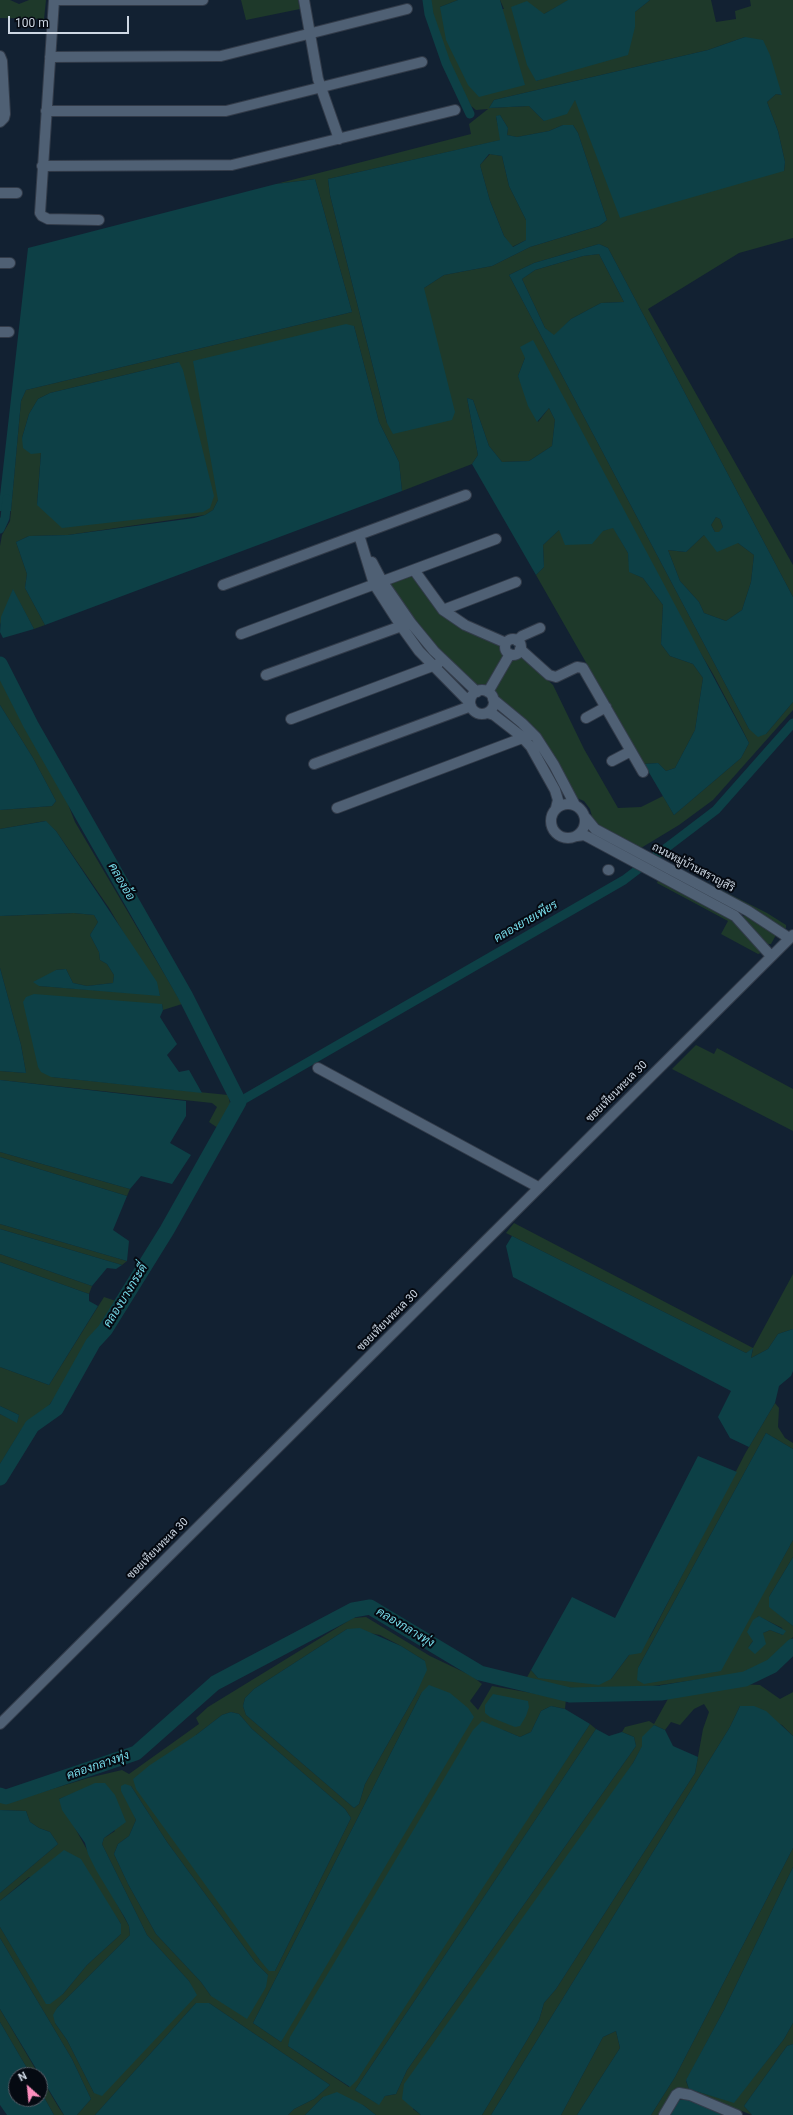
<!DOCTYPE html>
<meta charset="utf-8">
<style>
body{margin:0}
#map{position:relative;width:793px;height:2115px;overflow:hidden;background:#122132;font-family:Roboto,sans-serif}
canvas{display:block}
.north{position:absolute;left:8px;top:2067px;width:40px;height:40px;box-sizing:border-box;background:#050a12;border:1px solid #555c66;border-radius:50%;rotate:333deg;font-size:11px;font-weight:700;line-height:16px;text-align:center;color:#cdd7e3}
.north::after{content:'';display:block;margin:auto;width:14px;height:18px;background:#fe8ebe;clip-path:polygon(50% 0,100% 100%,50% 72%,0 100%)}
.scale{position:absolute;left:8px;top:16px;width:121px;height:18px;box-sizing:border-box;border:2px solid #cdd7e3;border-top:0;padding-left:5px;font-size:12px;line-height:14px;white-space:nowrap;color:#cdd7e3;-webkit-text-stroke:3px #050a12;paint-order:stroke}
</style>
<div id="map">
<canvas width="793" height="2115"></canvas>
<div class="north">N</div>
<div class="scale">100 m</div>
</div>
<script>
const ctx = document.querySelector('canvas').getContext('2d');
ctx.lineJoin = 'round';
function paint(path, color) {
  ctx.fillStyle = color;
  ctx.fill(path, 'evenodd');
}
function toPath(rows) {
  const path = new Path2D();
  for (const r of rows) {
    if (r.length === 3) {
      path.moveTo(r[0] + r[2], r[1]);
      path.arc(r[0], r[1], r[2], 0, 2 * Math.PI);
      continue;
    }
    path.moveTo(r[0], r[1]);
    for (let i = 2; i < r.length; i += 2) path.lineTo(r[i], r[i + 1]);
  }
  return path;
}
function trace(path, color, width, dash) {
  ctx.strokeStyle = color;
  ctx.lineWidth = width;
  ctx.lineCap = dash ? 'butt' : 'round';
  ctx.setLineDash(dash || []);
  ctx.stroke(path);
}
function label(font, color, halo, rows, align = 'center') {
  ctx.font = font + ' Roboto,Sarabun,sans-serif';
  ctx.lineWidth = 4;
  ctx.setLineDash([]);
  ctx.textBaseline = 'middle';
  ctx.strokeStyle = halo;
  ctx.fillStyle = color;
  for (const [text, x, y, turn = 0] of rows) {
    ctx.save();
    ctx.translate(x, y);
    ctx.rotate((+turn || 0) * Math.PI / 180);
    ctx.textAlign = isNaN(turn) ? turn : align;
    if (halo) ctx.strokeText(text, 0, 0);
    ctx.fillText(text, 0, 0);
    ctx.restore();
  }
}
const green = toPath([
 [0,0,10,0,19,4,29,0,46,0,44,19,0,18],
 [241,0,298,0,300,9,246,20],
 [429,0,458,0,440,7,504,9,500,0,569,0,544,14,536,81,559,73,635,27,635,12,650,0,711,0,716,22,736,19,735,11,751,6,750,0,793,0,793,238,739,253,648,309,793,565,793,597,608,248,599,244,534,263,509,275,749,729,766,734,793,702,793,710,713,800,679,825,641,848,594,824,590,809,584,801,572,796,565,775,497,701,493,692,486,688,476,687,448,661,389,586,390,582,412,573,436,609,445,617,501,644,502,651,510,660,522,655,553,685,584,749,618,808,641,807,663,796,674,815,741,758,749,743,742,729,713,674,525,358,518,376,538,422,549,408,555,420,552,446,529,461,502,462,489,446,473,400,467,398,478,455,472,464,402,491,399,462,379,422,354,326,218,500,213,510,205,515,68,535,29,536,16,542,27,574,25,588,45,625,34,629,13,590,0,625,0,546,2,535,10,521,21,401,26,390,352,312,315,179,276,184,471,134,469,124,488,109,476,110,471,106,447,60],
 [745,37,781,95,776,94,767,102,778,131,785,162,784,171,575,100,544,121,529,106,489,108,494,100,708,50],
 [500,115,508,128,507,135,517,137,549,131,563,125,573,125,578,133,607,220,599,226,530,247,492,266,444,275,424,288,387,423,330,195,328,179,501,140,496,117],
 [179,362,37,505,41,452,22,438,29,414,38,399,50,393],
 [490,154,502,156,509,186,526,220,526,240,512,247,504,236,490,201,480,165],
 [599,254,624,302,601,303,571,319,554,336,545,328,522,279,535,270,583,256],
 [716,517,720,519,723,527,720,532,715,532,711,525],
 [613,527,628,553,630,572,643,578,663,605,661,644,670,656,693,664,703,678,695,730,675,768,666,771,658,763,644,764,536,575,544,567,543,545,559,530,603,531],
 [704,535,738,543,754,555,751,582,742,610,726,621,704,613,699,602,680,581,668,550,686,552],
 [0,679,62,789,75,822,182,1004,163,1010,162,1004,52,1077,228,1095,231,1107,218,1128,209,1122,217,1107,212,1103,0,1080,0,1071,26,1073,21,1045,0,968,0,916,74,913,94,915,98,922,90,935,99,952,100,960,107,964,114,975,113,983,87,986,73,983,66,969,56,970,39,986,160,995,109,908,56,831,45,821,0,829,0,810,52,806,56,801,33,758,0,705],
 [664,861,767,913,786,925,786,928,784,930],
 [658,880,735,922,761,952,761,953,758,954,721,934,728,921,657,883],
 [745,914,761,922,776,935,771,944,766,944,752,930,749,923,742,918],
 [696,1045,714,1054,717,1048,793,1089,793,1131,672,1069],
 [0,1152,130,1189,127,1196,0,1157],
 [514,1223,753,1348,793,1274,793,1329,778,1334,768,1349,751,1358,753,1349,746,1353,506,1233],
 [0,1224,127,1261,122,1265,0,1229],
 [0,1254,92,1286,89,1294,0,1262],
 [104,1297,116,1301,71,1374,45,1411,21,1430,0,1464,0,1414,17,1422,19,1415,0,1406,0,1367,49,1385],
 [775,1403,779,1408,778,1427,785,1438,793,1443,793,1449,766,1433,638,1668,779,1565,793,1540,793,1557,769,1597,769,1606,793,1626,793,1637,770,1660,733,1677,723,1676,632,1689,593,1690,536,1684,525,1681,531,1670,538,1678,611,1679,629,1655,650,1637,746,1452],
 [758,1616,782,1628,783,1635,770,1630,763,1633,748,1648,753,1641],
 [366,1617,430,1656,472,1676,482,1684,470,1701,478,1710,492,1686,566,1699,565,1709,551,1706,541,1711,531,1732,520,1737,503,1730,288,2046,349,2087,590,1724,596,1729,355,2090,378,2104,385,2096,396,2094,407,2070,636,1746,634,1737,622,1732,625,1727,649,1721,654,1724,669,1697,739,1684,760,1685,780,1699,793,1692,793,1736,782,1725,740,1706,730,1727,491,2115,482,2115,539,2020,544,2003,556,1989,695,1773,703,1729,709,1712,704,1704,694,1709,680,1725,671,1722,665,1730,654,1725,633,1763,413,2109,421,2115,376,2115,363,2105,323,2097,305,2115,288,2115,294,2109,314,2099,330,2085,209,2003,196,2003,95,2115,77,2115,91,2099,72,2059,0,1938,0,1927,46,2003,63,1994,87,1965,121,1934,121,1924,101,1894,29,1877,0,1901,0,1893,58,1844,50,1832,39,1828,30,1822,26,1811,0,1810,0,1799,13,1800,29,1796,88,1778,122,1770,129,1774,199,1724,196,1718,208,1707,353,1618],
 [347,1629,380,1635,401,1646,425,1661,416,1694,365,1784,359,1804,354,1808,246,1715,243,1706,245,1698,254,1689],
 [422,1692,281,2042,253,2023],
 [231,1712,239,1714,252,1729,345,1809,351,1818,275,1971,259,1959,249,1943,196,1735,222,1715],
 [131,1786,167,1842,255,1962,268,1975,211,1996,201,1982,156,1934,128,1884,114,1854,118,1844,129,1836,136,1820,130,1806],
 [77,1792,115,1831,104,1838,102,1844,147,1935,189,1981,193,1991,94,2093,67,2040,55,2023,57,2008,130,1935,129,1926,59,1799],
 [793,1848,793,1867,724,2010,686,2081,689,2089,734,2102,784,2039,793,2023,793,2044,787,2046,744,2106,752,2115,688,2090,662,2115,651,2115,675,2077],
 [0,2009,39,2075,31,2075,0,2022],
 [616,2031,620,2048,577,2115,561,2115,603,2037],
 [40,2076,59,2108,64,2115,54,2115,40,2090]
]);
const water = toPath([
 [458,0,500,0,525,85,479,97,468,85,446,40,440,7],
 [568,0,650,0,635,12,635,27,628,55,536,81,527,65,511,7,527,1,544,14],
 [745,37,763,40,770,55,782,95,776,94,767,102,778,131,785,162,784,171,620,218,575,100,567,114,544,121,529,106,489,108,494,100,708,50],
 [500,115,508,128,507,135,517,137,549,131,563,125,573,125,578,133,607,220,599,226,530,247,492,266,444,275,424,288,455,412,452,420,393,434,387,423,330,195,328,179,500,140,496,116],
 [489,154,502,156,509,186,526,220,526,240,513,247,504,236,490,201,480,165],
 [315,179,352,312,26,390,21,401,11,511,0,511,0,496,28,248,276,184],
 [599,244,608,248,793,597,793,702,766,734,758,737,749,729,509,275,534,263],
 [599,254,624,302,601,303,571,319,554,335,545,328,522,279,535,270,583,256],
 [716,517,720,519,723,527,719,532,715,532,711,525],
 [704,535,717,552,738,543,754,555,751,582,742,610,726,621,704,613,699,602,680,581,668,550,686,552],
 [346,324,354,326,379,422,399,462,402,491,45,625,25,588,27,574,16,542,29,536,68,535,194,518,205,515,213,510,218,500,193,361],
 [533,340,749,743,741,758,674,815,644,764,658,763,666,771,675,768,695,730,703,678,693,664,670,656,661,644,663,605,643,578,629,572,628,553,613,528,603,531,592,544,565,545,559,530,543,545,544,567,536,575,472,464,478,455,467,398,473,400,489,446,502,462,529,461,552,446,555,420,549,408,537,422,528,406,518,376,525,358,520,347],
 [179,362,183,370,214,496,210,508,203,512,62,528,37,505,41,453,31,454,23,448,22,438,29,414,38,399,50,393],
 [13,589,34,629,3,638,0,632,1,617],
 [0,705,33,758,56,801,52,806,0,810],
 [46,821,56,831,157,982,160,996,39,986,33,982,56,970,66,969,73,983,87,986,113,983,114,975,107,964,100,960,99,952,90,935,98,922,94,915,74,913,0,916,0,829],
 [0,968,21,1045,26,1073,0,1071],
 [34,994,162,1004,163,1010,160,1017,177,1044,167,1055,179,1072,189,1070,202,1093,51,1077,41,1072,38,1067,23,1002,26,997],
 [0,1080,186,1101,186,1116,170,1143,191,1155,172,1184,141,1176,130,1189,0,1152],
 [0,1157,127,1196,113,1230,129,1241,127,1261,0,1224],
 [0,1229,122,1265,116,1269,107,1268,92,1286,0,1254],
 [512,1236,746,1353,753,1348,751,1358,768,1349,778,1334,793,1329,793,1371,791,1376,779,1386,775,1403,749,1447,730,1438,718,1417,731,1391,513,1277,506,1246],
 [0,1262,89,1294,89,1301,98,1306,49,1385,0,1367],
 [0,1406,19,1415,17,1423,0,1414],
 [766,1433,793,1449,793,1540,721,1671,644,1684,637,1680,638,1668],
 [698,1456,737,1472,641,1653,629,1655,611,1679,599,1685,538,1678,531,1670,572,1597,615,1618],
 [793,1557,793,1626,769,1607,769,1597],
 [759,1616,786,1631,783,1635,770,1630,763,1633,766,1644,755,1654,748,1648,753,1641,747,1632,753,1620],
 [360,1628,401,1646,425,1661,427,1670,416,1694,365,1784,359,1804,354,1808,246,1715,243,1706,245,1698,254,1689,347,1629],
 [429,1685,450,1693,468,1708,474,1717,281,2042,253,2023,422,1692],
 [493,1694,528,1701,529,1707,526,1716,520,1726,515,1727,490,1717,485,1713,485,1705],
 [551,1706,565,1709,590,1724,357,2080,350,2087,288,2046,290,2037,473,1730,482,1721,520,1737,531,1732,541,1711],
 [740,1706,754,1706,766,1711,793,1736,793,1848,675,2077,651,2115,577,2115,620,2048,616,2031,603,2037,561,2115,491,2115,730,1727],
 [231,1712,239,1714,252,1729,345,1809,351,1818,275,1971,269,1971,259,1959,136,1789,133,1779,150,1765,196,1735,222,1715],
 [654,1725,665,1730,673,1746,698,1757,695,1773,556,1989,544,2003,539,2020,482,2115,421,2115,402,2099,404,2084,633,1763,642,1746,642,1737],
 [596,1729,609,1736,622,1732,634,1737,636,1746,407,2070,396,2094,385,2096,379,2105,355,2090],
 [95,1783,105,1783,115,1795,126,1822,104,1838,102,1844,147,1935,189,1981,197,1995,102,2096,94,2093,67,2040,55,2023,53,2015,57,2008,130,1935,129,1926,125,1918,96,1870,88,1854,85,1843,62,1810,59,1799],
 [125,1784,131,1786,167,1842,255,1962,268,1975,266,1987,247,2019,211,1996,201,1982,156,1934,128,1884,114,1854,118,1844,129,1836,136,1820,121,1791,121,1786],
 [0,1810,26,1811,30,1822,39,1828,50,1832,58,1844,0,1893],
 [64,1850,81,1859,121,1924,121,1934,87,1965,63,1994,50,2004,46,2004,0,1927,0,1901],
 [793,1867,793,2023,784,2039,734,2103,689,2089,686,2080,724,2010],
 [0,1938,72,2059,91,2099,77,2115,64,2115,0,2009],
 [196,2003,209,2003,330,2085,314,2099,294,2109,288,2115,95,2115],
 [0,2022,31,2075,16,2075,16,2099,40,2099,40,2090,54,2115,7,2115,0,2105],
 [793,2044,793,2115,752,2115,744,2106,787,2046],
 [337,2092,363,2105,376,2115,305,2115,323,2097],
 [680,2100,689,2100,720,2112,721,2115,668,2115,675,2103]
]);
const canal = toPath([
 [427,0,429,14,446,63,470,114],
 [0,529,5,518,7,499],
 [239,1102,624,880,716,810,793,723]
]);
const river = toPath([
 [0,664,31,725,185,995,239,1102,167,1230,105,1330,93,1343,56,1409,32,1426,0,1478],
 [0,1795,6,1797,136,1753,215,1683,353,1610,370,1607,480,1673,570,1695,661,1693,745,1679,772,1666,793,1646]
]);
const minor = toPath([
 [54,0,40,213,42,216,48,219,99,220],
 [57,0,203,0],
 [304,0,318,79,339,139],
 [0,56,2,61,5,114,4,118,0,122],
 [50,57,221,56,407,9],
 [46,111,226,111,422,62],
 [42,166,232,165,455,110],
 [0,193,17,193],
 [0,263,10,263],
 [0,332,9,332],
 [359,535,374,584,401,626,419,651,470,703],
 [372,562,382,581,411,623,434,651,477,692],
 [414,570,443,610,465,625,506,643],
 [223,585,466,495],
 [443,610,516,582],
 [241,634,496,539],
 [513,647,8],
 [517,641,522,636,540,628],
 [520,649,549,675,556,677,577,667,583,668,643,772],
 [266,675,407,624],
 [482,702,12],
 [488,692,510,654],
 [493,699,522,723,536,737,554,765,575,805],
 [488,713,494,715,521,736,531,747,555,790,558,800,556,808],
 [586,718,606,707],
 [291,719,438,664],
 [612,761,631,751],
 [314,764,471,706],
 [568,821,17],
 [337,808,533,734],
 [586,818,595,829,748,911,789,938],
 [577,836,584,835,590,838,735,916,771,956],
 [608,870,609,870],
 [318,1068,538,1187],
 [0,1724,793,935],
 [664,2115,676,2095,679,2093,690,2095,737,2115]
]);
const streetNames = [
 ["ถนนหมู่บ้านสราญสิริ",693,868,28],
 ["ซอยเทียนทะเล 30",617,1092,-45],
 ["ซอยเทียนทะเล 30",388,1321,-45],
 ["ซอยเทียนทะเล 30",158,1549,-45]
];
const waterNames = [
 ["คลองอ้อ",121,882,60],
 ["คลองยายเพียร",526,922,-30],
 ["คลองบางกระดี่",126,1296,-58],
 ["คลองกลางทุ่ง",405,1628,31],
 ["คลองกลางทุ่ง",98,1766,-19]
];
paint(green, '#1e392a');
paint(water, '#0d4046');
trace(canal, '#0d4046', 9);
trace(river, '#0d4046', 15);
trace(minor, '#323b49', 12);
trace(minor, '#4f6074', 10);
label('11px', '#cdd7e3', '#050a12', streetNames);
label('italic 12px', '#78dcea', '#050a12', waterNames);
</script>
